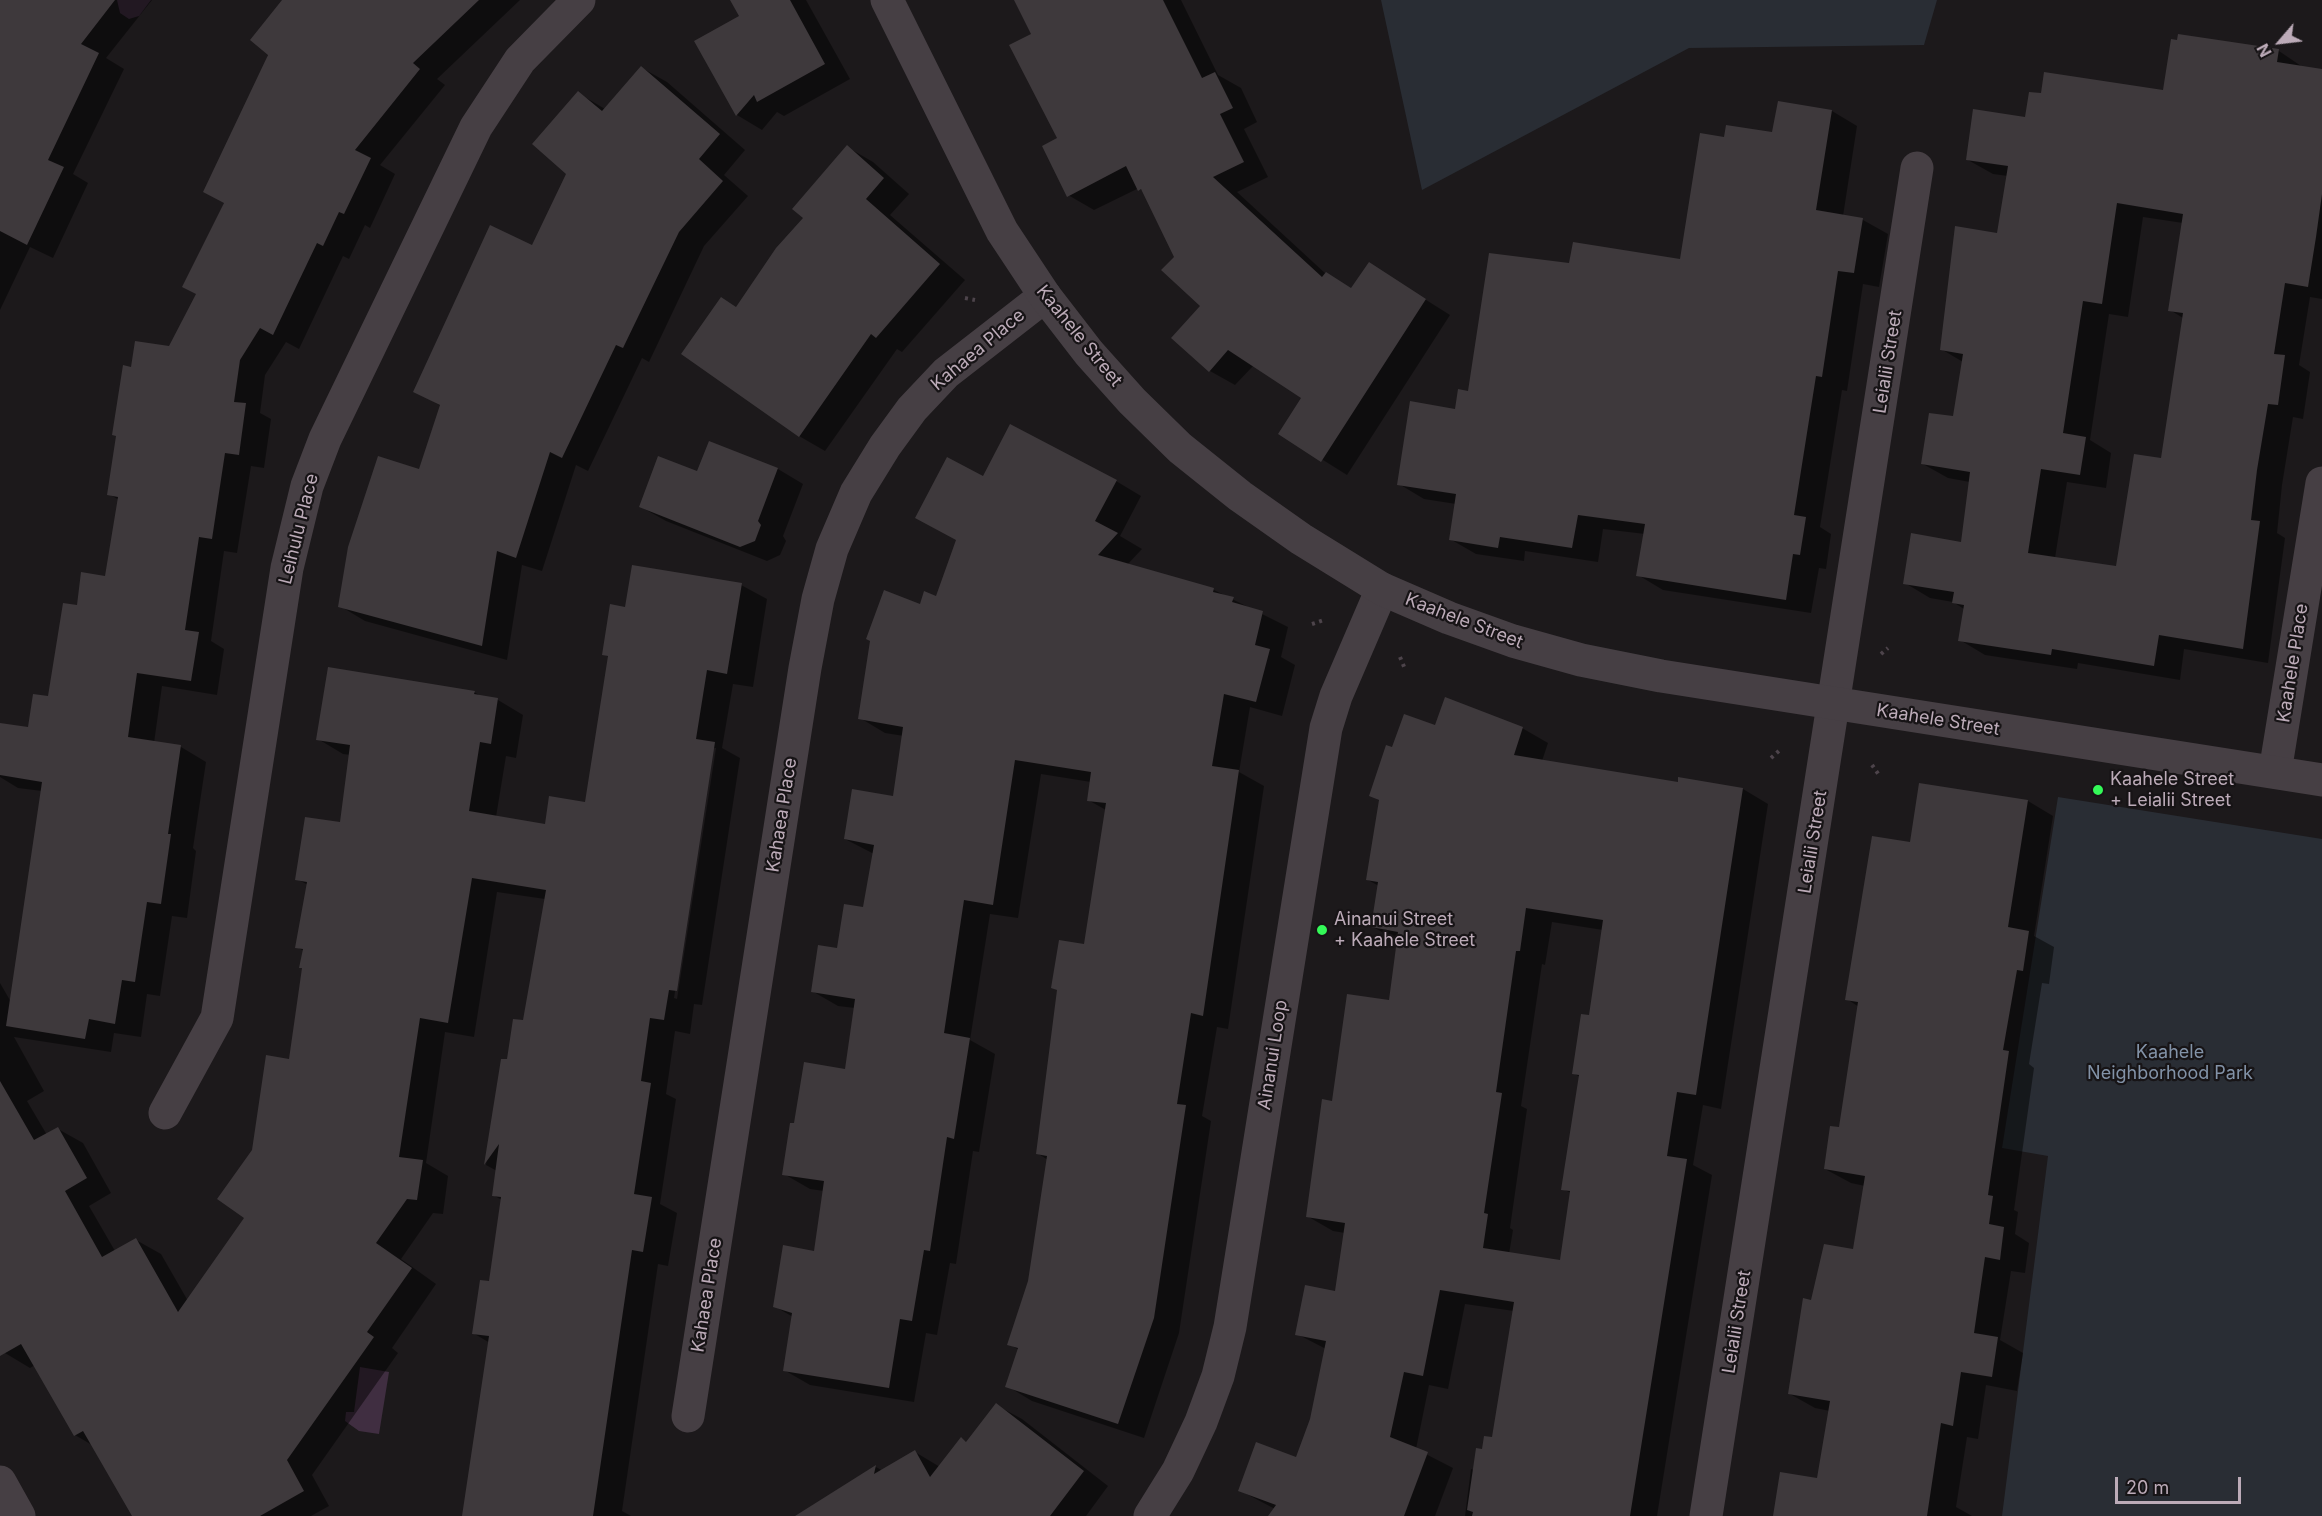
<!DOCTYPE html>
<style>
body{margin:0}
#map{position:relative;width:2322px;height:1516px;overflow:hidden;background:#1c191b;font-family:Inter,sans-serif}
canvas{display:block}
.north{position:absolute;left:2250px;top:12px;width:60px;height:60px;-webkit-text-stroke:4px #171416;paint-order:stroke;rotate:242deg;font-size:16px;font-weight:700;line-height:24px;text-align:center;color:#bcabb8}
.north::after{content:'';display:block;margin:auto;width:21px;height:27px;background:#bcabb8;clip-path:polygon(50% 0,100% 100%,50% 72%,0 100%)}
.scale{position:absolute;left:2115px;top:1477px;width:126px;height:27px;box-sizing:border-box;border:3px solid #bcabb8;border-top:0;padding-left:8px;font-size:18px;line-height:21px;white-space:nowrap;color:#bcabb8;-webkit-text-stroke:4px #171416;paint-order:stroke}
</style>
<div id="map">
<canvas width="2322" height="1516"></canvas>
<div class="north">N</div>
<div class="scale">20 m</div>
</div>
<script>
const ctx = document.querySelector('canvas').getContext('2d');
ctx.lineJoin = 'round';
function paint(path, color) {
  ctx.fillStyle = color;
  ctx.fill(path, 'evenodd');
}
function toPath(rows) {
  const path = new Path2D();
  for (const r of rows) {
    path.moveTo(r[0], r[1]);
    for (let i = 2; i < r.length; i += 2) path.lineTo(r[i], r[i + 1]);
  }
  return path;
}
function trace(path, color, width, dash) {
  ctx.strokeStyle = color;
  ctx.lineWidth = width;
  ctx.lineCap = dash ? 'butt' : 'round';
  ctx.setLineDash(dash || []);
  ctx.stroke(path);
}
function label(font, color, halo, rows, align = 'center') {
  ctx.font = font + ' Inter,sans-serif';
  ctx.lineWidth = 4.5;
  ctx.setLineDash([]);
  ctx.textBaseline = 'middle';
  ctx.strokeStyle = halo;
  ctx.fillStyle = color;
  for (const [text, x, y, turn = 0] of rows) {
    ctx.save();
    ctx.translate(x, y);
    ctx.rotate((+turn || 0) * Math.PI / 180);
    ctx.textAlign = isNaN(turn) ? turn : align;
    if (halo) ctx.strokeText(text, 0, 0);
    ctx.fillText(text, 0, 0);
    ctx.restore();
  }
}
const green = toPath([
 [1381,0,1937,0,1924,45,1689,48,1422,190],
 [2058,797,2322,839,2322,1516,2002,1516,2048,1156,2002,1148]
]);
const water = toPath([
 [117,0,151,0,139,16,129,19,120,13],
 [360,1367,389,1372,379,1434,359,1431,345,1421,346,1412,354,1412]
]);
const shadow = toPath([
 [0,0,152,0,106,58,124,69,73,174,88,183,53,258,30,247,0,310],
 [284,0,520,0,437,79,445,85,380,165,395,174,370,228,365,225,349,259,343,256,299,349,286,342,265,375,260,413,271,419,264,468,251,466,237,553,224,551,211,641,224,649,217,695,162,686,154,743,181,747,206,762,193,848,196,851,187,918,172,916,160,996,147,994,141,1037,114,1033,111,1052,14,1037,44,1091,27,1101,47,1135,58,1129,83,1143,111,1193,89,1206,115,1251,136,1240,161,1254,188,1301,246,1217,253,1151,290,1060,303,968,304,951,297,947,308,885,297,879,341,824,351,755,343,754,318,739,474,692,484,698,498,700,523,715,516,758,506,756,496,817,546,826,586,804,609,657,603,654,626,608,741,585,767,599,753,687,733,684,722,748,740,758,702,1005,694,1004,690,1034,675,1031,666,1094,676,1099,660,1204,677,1213,668,1266,658,1264,622,1511,631,1516,464,1516,490,1343,473,1333,490,1283,502,1200,493,1195,497,1171,486,1165,502,1060,508,1061,525,1022,545,899,497,892,474,1037,445,1032,426,1163,448,1176,443,1214,433,1213,401,1259,436,1284,392,1348,398,1353,312,1475,329,1506,311,1516,133,1516,92,1445,75,1435,35,1365,30,1368,5,1353,0,1344,0,983,11,1002,42,791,18,788,0,777,0,726,30,729,50,698,78,607,106,578,119,500,109,494,132,368,170,348,197,294],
 [713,748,716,748,677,999,674,998],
 [732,0,806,0,850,79,784,116,777,112,762,130,737,115,741,16],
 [1015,0,1181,0,1218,75,1241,88,1257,122,1244,129,1268,177,1237,192,1326,274,1352,289,1369,264,1450,315,1347,475,1280,433,1303,397,1254,365,1235,385,1210,371,1202,306,1144,192,1139,188,1094,210,1068,195,1059,139,1033,35],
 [2179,36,2279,51,2304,68,2322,71,2322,299,2310,297,2299,365,2310,372,2303,419,2293,417,2282,485,2277,533,2285,538,2268,663,2184,649,2180,680,2078,663,2077,669,1985,655,1960,640,1964,609,1953,602,1930,598,1905,583,1962,543,1970,482,1948,478,1923,464,1954,418,1963,362,1941,349,1999,234,2008,176,1993,174,1968,160,2027,119,2164,92],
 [2143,217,2183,223,2170,310,2183,318,2162,460,2118,568,2055,558,2067,482,2106,488,2111,453,2090,440,2109,314,2128,317],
 [642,68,667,82,745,150,724,175,748,196,704,246,649,362,642,358,588,471,576,465,542,571,522,565,507,660,365,621,340,606,420,471,441,406,415,391,533,247,568,174,578,93,605,109],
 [1779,103,1832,111,1857,126,1843,216,1863,220,1888,234,1879,287,1863,284,1847,391,1842,390,1820,527,1831,534,1826,569,1819,568,1811,613,1663,590,1638,575,1645,534,1603,529,1598,562,1525,551,1524,561,1476,554,1450,539,1456,504,1424,499,1399,484,1570,265,1681,261,1725,139,1773,134],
 [847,147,873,162,909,194,890,215,965,280,902,352,897,349,825,451,799,436,737,308,805,217],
 [710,443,778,469,803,484,783,536,786,541,780,555,767,561,666,521,641,507,698,473],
 [983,478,1116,481,1141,496,1120,536,1142,549,1127,565,1214,590,1288,627,1281,657,1295,665,1282,716,1250,707,1239,772,1264,786,1228,1029,1217,1027,1202,1116,1211,1121,1179,1333,1144,1438,1032,1401,1007,1386,1019,1350,1009,1344,1029,1281,1048,1160,1037,1153,1059,991,1053,988,1085,946,1106,810,1088,800,1091,782,1041,774,1018,918,990,914,970,1040,995,1054,979,1152,973,1151,956,1264,950,1263,937,1335,926,1333,914,1402,810,1385,784,1370,793,1317,774,1306,815,1252,824,1191,810,1189,784,1174,795,1125,846,1070,855,1008,838,1006,812,991,865,909,874,854,845,839,894,798,904,736,885,733,860,718,921,606,937,598],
 [1436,727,1522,728,1548,743,1542,761,1679,784,1680,779,1743,789,1768,804,1721,1109,1703,1105,1693,1165,1712,1175,1657,1516,1465,1516,1471,1469,1474,1470,1483,1451,1493,1439,1514,1311,1465,1304,1448,1389,1429,1385,1416,1449,1453,1468,1435,1516,1270,1516,1275,1509,1239,1490,1297,1459,1312,1419,1326,1349,1297,1334,1336,1293,1345,1233,1333,1231,1307,1216,1334,1103,1390,1002,1398,941,1373,927,1379,886,1368,880,1380,801,1370,795,1393,749],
 [1552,922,1603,930,1591,1017,1573,1073,1580,1077,1563,1189,1571,1193,1561,1262,1509,1254,1513,1230,1510,1228,1527,1109,1521,1106,1542,964,1545,965],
 [2028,801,2053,816,2034,936,2054,947,2049,984,2042,983,2029,1064,2034,1068,2014,1210,2018,1212,2015,1234,2029,1243,2025,1273,2011,1271,2000,1340,2023,1353,2017,1391,1986,1385,1978,1439,1967,1437,1956,1507,1972,1516,1775,1516,1819,1480,1830,1411,1815,1408,1790,1394,1812,1301,1854,1251,1865,1186,1851,1183,1825,1169,1840,1129,1859,1007,1847,999,1911,844],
 [996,1405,1022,1419,1108,1486,1086,1516,798,1516,876,1467,883,1471,915,1452,940,1467,961,1439,968,1443]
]);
const building = toPath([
 [0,0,115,0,81,44,99,53,48,160,64,167,27,245,0,231],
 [282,0,479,0,413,63,420,69,355,150,371,158,344,214,339,212,323,246,317,243,273,335,260,328,240,360,234,402,246,403,239,455,225,453,212,539,199,537,185,630,199,632,191,681,137,673,128,737,181,745,168,834,171,834,161,904,147,902,135,982,122,980,115,1024,89,1019,85,1039,6,1026,42,782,0,775,0,723,28,727,33,694,48,696,63,603,77,605,81,572,105,576,118,497,107,495,116,436,112,435,123,365,131,367,135,341,169,346,196,294,182,287,224,203,203,192,268,55,250,40],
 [730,0,790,0,825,64,757,102,754,95,736,116,694,41,739,16],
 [1014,0,1163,0,1202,78,1215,72,1233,108,1220,114,1244,162,1213,177,1322,277,1326,272,1351,288,1369,262,1426,299,1321,462,1278,434,1301,398,1228,350,1209,372,1171,338,1200,306,1161,270,1174,257,1141,189,1138,191,1126,166,1067,197,1042,146,1057,138,1009,45,1031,34],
 [2178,34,2279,49,2277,62,2322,69,2322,194,2316,237,2308,287,2285,283,2274,354,2285,355,2278,405,2268,404,2257,470,2251,520,2260,521,2243,649,2159,635,2154,666,2052,649,2051,655,1958,641,1964,605,1952,603,1954,592,1903,584,1911,533,1961,542,1970,472,1921,464,1929,413,1953,416,1963,354,1940,350,1955,226,1997,233,2008,166,1966,160,1973,109,2025,117,2029,92,2041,93,2044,72,2163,90,2171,39,2177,40],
 [2117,203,2183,214,2168,311,2183,313,2161,458,2134,454,2116,566,2028,553,2041,469,2080,475,2086,437,2063,433,2083,301,2102,304],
 [641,66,720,134,699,159,723,181,679,232,623,348,616,345,562,458,550,452,516,558,497,551,482,646,338,607,348,547,378,456,419,469,440,405,413,392,490,225,532,245,566,174,532,144,578,91,602,111],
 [1778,101,1832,110,1816,210,1863,218,1854,273,1838,271,1822,377,1816,376,1794,515,1806,517,1800,555,1793,554,1786,600,1636,576,1645,524,1578,515,1572,548,1500,537,1498,548,1449,540,1456,494,1397,485,1410,401,1455,409,1458,389,1468,391,1489,253,1569,263,1573,242,1680,259,1700,133,1724,137,1726,125,1772,132],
 [847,145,884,178,866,199,940,264,876,338,871,334,799,437,681,354,721,297,736,307,776,248,803,218,792,209],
 [1010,424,1117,480,1095,521,1118,533,1098,555,1214,588,1213,592,1234,597,1232,602,1263,611,1255,645,1270,649,1256,702,1224,694,1212,766,1239,770,1203,1016,1191,1013,1177,1104,1186,1105,1154,1318,1118,1424,1005,1387,1018,1348,1007,1345,1028,1281,1047,1156,1036,1154,1057,990,1051,988,1059,940,1084,944,1106,803,1087,801,1091,772,1015,760,993,905,964,900,944,1033,970,1038,954,1139,947,1137,930,1251,924,1250,912,1321,900,1319,889,1388,783,1371,792,1313,773,1307,783,1245,814,1251,824,1181,782,1175,790,1123,794,1123,804,1062,845,1069,855,999,811,992,818,945,837,948,844,904,863,907,874,845,844,839,852,789,893,796,903,727,858,719,870,641,866,639,884,590,920,604,924,591,936,596,956,540,915,518,947,457,983,476],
 [709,441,778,468,758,521,761,525,755,541,740,547,639,507,658,456,697,471],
 [632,565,742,583,727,674,707,670,696,739,715,742,677,991,669,990,664,1020,650,1018,641,1081,651,1083,634,1194,652,1197,643,1252,632,1250,593,1516,462,1516,489,1336,472,1334,480,1280,489,1281,501,1197,492,1196,499,1144,484,1165,501,1059,507,1059,513,1019,523,1020,546,890,472,878,448,1023,420,1018,399,1157,423,1160,417,1200,407,1199,376,1243,412,1268,367,1332,374,1337,287,1460,304,1491,260,1516,132,1516,83,1431,74,1436,21,1344,0,1356,0,1081,34,1140,58,1127,87,1178,65,1191,102,1257,136,1238,178,1312,244,1218,217,1199,252,1150,266,1055,289,1059,302,968,299,968,303,949,295,948,307,882,295,880,305,817,340,822,350,745,316,740,328,667,475,691,474,694,498,698,491,744,480,742,469,811,545,824,549,796,585,802,608,656,602,655,610,604,625,607],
 [1445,697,1523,727,1514,755,1678,782,1678,777,1743,788,1696,1095,1677,1092,1667,1156,1687,1159,1630,1516,1472,1516,1473,1512,1467,1510,1476,1448,1482,1449,1484,1436,1492,1437,1514,1302,1440,1290,1423,1376,1404,1372,1390,1437,1428,1452,1404,1516,1268,1516,1276,1505,1238,1491,1256,1442,1296,1457,1310,1419,1326,1341,1295,1335,1305,1285,1335,1291,1345,1223,1306,1217,1322,1099,1332,1101,1347,994,1389,1000,1398,932,1371,927,1378,882,1366,880,1379,800,1369,796,1386,745,1392,747,1404,714,1435,725],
 [1526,908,1603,920,1589,1015,1581,1014,1572,1074,1579,1075,1561,1190,1570,1191,1560,1260,1483,1248,1488,1214,1484,1213,1502,1093,1496,1092,1516,951,1520,951],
 [1919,783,2028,800,2008,927,2029,931,2023,971,2017,970,2003,1050,2009,1051,1988,1195,1993,1196,1989,1224,2004,1227,2000,1260,1985,1257,1974,1333,1998,1337,1992,1377,1961,1372,1953,1426,1941,1423,1927,1516,1773,1516,1780,1472,1817,1478,1830,1401,1788,1394,1803,1298,1811,1300,1824,1244,1853,1249,1865,1176,1824,1169,1830,1126,1839,1127,1858,1002,1845,1000,1872,836,1910,842],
 [996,1403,1084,1471,1050,1516,795,1516,876,1465,874,1474,915,1450,930,1477,961,1437,966,1442]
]);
const path = toPath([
 [965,298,975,300],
 [1312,624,1324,620],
 [1881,654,1888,648],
 [1400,657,1405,669],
 [1771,758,1780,750],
 [1872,765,1879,775]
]);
const minor = toPath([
 [2275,772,2322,483],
 [165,1113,217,1018,287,568,307,486,325,439,476,127,520,60,579,0],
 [688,1416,805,668,818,599,832,549,856,493,885,446,912,409,946,373,1045,296],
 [0,1482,19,1516],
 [1150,1516,1178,1471,1201,1422,1218,1376,1230,1327,1326,728,1336,696,1382,589],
 [1706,1516,1917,168]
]);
const tertiary = toPath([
 [887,0,1002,231,1045,296,1089,353,1132,401,1180,448,1240,496,1301,539,1382,589,1449,618,1513,641,1581,660,1661,676,2322,780]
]);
const markers = [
 [2098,790,6,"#34f958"],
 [1322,930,6,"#34f958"]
];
const streetNames = [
 ["Kaahele Street",1079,336,51],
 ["Kahaea Place",978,350,-40],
 ["Leialii Street",1888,362,-81],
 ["Leihulu Place",299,529,-76],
 ["Kaahele Street",1464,621,21],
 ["Kaahele Place",2293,663,-81],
 ["Kaahele Street",1938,720,9],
 ["Kahaea Place",782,815,-81],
 ["Leialii Street",1813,842,-81],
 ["Ainanui Loop",1273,1055,-81],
 ["Kahaea Place",707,1295,-81],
 ["Leialii Street",1737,1322,-81]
];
const poiNames = [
 ["Kaahele Street",2110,780],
 ["+ Leialii Street",2110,801],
 ["Ainanui Street",1334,920],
 ["+ Kaahele Street",1334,941]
];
const parkNames = [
 ["Kaahele",2170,1053],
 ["Neighborhood Park",2170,1074]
];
paint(green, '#292d34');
paint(water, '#402e41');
paint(shadow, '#0007');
paint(building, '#3e393c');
trace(path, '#4d444b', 4, [3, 4.5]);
trace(minor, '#463f44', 33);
trace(tertiary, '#463f44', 33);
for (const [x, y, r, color] of markers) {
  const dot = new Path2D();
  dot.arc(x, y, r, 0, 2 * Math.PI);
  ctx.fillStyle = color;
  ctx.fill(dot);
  trace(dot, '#171416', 2);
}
label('18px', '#bcabb8', '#171416', streetNames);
label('18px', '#bcabb8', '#171416', poiNames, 'left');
label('18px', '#8292a7', '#171416', parkNames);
</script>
